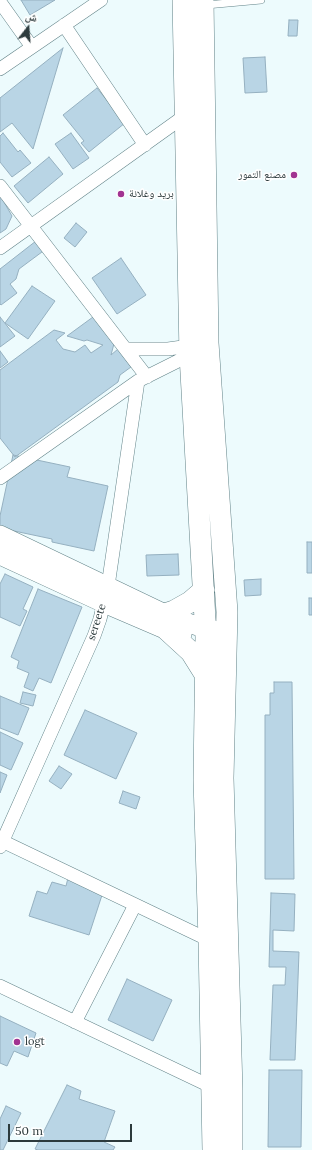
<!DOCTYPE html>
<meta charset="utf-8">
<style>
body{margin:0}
#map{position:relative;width:312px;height:1150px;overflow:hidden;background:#edfbfd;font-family:Lora,"Noto Naskh Arabic",serif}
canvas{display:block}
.north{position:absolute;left:8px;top:8px;width:40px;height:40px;-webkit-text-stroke:3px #fff;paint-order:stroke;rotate:17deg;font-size:11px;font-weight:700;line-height:16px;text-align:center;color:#2c3a3c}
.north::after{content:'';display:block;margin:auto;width:14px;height:18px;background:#2c3a3c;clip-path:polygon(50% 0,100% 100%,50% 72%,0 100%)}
.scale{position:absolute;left:8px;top:1124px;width:124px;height:18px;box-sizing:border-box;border:2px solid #2c3a3c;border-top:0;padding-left:5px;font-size:12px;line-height:14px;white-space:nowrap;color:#2c3a3c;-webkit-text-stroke:3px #fff;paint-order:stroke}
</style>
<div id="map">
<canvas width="312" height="1150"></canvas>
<div class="north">ش</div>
<div class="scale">50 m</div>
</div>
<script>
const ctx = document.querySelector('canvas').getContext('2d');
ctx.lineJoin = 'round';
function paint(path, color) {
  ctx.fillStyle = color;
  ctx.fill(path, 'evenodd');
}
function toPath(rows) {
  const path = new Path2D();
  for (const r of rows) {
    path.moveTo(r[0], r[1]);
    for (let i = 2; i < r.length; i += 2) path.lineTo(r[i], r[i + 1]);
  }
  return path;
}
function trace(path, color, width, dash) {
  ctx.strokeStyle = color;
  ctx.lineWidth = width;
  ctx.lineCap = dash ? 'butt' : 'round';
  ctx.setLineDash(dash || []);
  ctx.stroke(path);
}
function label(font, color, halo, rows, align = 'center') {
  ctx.font = font + ' Lora,"Noto Naskh Arabic",serif';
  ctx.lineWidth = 3;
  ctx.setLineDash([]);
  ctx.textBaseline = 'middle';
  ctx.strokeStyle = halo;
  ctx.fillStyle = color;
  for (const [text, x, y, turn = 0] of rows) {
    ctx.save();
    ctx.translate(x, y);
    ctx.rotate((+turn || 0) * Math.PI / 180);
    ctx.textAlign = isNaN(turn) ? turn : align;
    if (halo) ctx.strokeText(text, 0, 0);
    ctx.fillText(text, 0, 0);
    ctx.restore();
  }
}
const building = toPath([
 [21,0,55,0,30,15,21,0],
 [289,20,298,20,297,36,288,36,289,20],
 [63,48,33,149,12,123,0,132,0,98,63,48],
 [265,57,267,92,245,93,243,58,265,57],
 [97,88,125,123,89,152,81,143,84,141,63,115,97,88],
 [3,133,18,152,20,150,31,163,12,177,0,162,0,136,3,133],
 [71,133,89,158,73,169,55,144,71,133],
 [49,157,63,174,28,203,14,186,49,157],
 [0,195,12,216,6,229,0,233,0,195],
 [76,223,87,232,75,247,64,238,76,223],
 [36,241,50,246,19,269,16,279,10,284,17,293,1,305,0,304,0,269,36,241],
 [121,258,146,295,117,314,92,278,121,258],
 [32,286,55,301,28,339,5,323,32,286],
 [0,317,15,336,0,347,0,317],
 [93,317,116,336,111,355,118,349,131,367,120,375,118,382,15,457,0,438,0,370,54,330,65,333,56,340,63,349,75,352,85,345,91,353,103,345,87,340,84,341,67,336,93,317],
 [0,351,8,362,0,368,0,351],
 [13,455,70,467,67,477,108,486,94,551,52,542,52,539,0,528,0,516,13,455],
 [307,542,312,542,312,573,307,573,307,542],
 [178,554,179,575,147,576,146,555,178,554],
 [5,574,33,587,23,609,27,611,20,626,0,617,0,584,5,574],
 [261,579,261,595,245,596,244,580,261,579],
 [38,589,82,607,51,683,39,678,33,691,24,687,29,673,17,668,19,661,11,657,38,589],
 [309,598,312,598,312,615,309,615,309,598],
 [274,682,292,682,294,879,265,879,265,715,270,715,270,693,274,693,274,682],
 [23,692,36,695,33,706,20,703,23,692],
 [0,696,29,708,18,735,0,728,0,696],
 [85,710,137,733,116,779,64,755,85,710],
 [0,732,23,743,11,770,0,765,0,732],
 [59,766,72,774,61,789,49,781,59,766],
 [0,772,7,775,0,793,0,772],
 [123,791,140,797,136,809,119,803,123,791],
 [68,878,104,889,89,935,29,916,37,891,47,894,52,882,66,886,68,878],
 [271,893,295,894,294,931,273,930,273,951,299,952,295,1060,270,1060,273,985,285,985,286,967,269,967,271,893],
 [127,979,172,1000,153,1041,108,1020,127,979],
 [0,1016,36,1033,28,1057,14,1051,7,1066,0,1063,0,1016],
 [269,1070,302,1070,301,1147,268,1147,269,1070],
 [67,1085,81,1091,79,1099,115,1111,104,1142,115,1147,113,1150,38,1150,35,1149,67,1085],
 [6,1106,21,1113,3,1150,0,1150,0,1119,6,1106]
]);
const service = toPath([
 [206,5,261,0]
]);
const minor = toPath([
 [0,2,32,47],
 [64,25,145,145],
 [0,69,101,0],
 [0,186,147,377],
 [0,248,186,115],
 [126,349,168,349,197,345],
 [0,478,138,381,190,355],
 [0,840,209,940,215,942],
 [0,847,94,636,100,619,108,586,138,381],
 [0,986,212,1087],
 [75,1022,135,905]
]);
const secondary = toPath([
 [0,535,165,614,191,624,220,632],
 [0,555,104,603,167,630,182,634]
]);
const primary = toPath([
 [183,0,190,355,206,637,204,780,209,940,213,1150],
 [203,0,208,343,227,612,223,778,232,1090,232,1150],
 [165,614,174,611,190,602,204,590],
 [167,630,191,652,206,676]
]);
const markers = [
 [294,175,4,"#a23391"],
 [121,194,4,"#a23391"],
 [17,1042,4,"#a23391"]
];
const poiNames = [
 ["مصنع التمور",286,175,"right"],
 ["بريد وغلانة",129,194],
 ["logt",25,1042]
];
const streetNames = [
 ["sereete",97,622,-72]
];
paint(building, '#b9d5e5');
trace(building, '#95b0c0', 1);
trace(service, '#628388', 8);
trace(minor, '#628388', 14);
trace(secondary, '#628388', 20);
trace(primary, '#628388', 22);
trace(service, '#fff', 7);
trace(minor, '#fff', 13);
trace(secondary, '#fff', 19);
trace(primary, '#fff', 21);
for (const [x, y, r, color] of markers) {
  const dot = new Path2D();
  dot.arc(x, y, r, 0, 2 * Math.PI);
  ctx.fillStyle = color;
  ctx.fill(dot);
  trace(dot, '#fff', 1.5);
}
label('11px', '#2c3a3c', '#fff', poiNames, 'left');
label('11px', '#2c3a3c', '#fff', streetNames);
</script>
